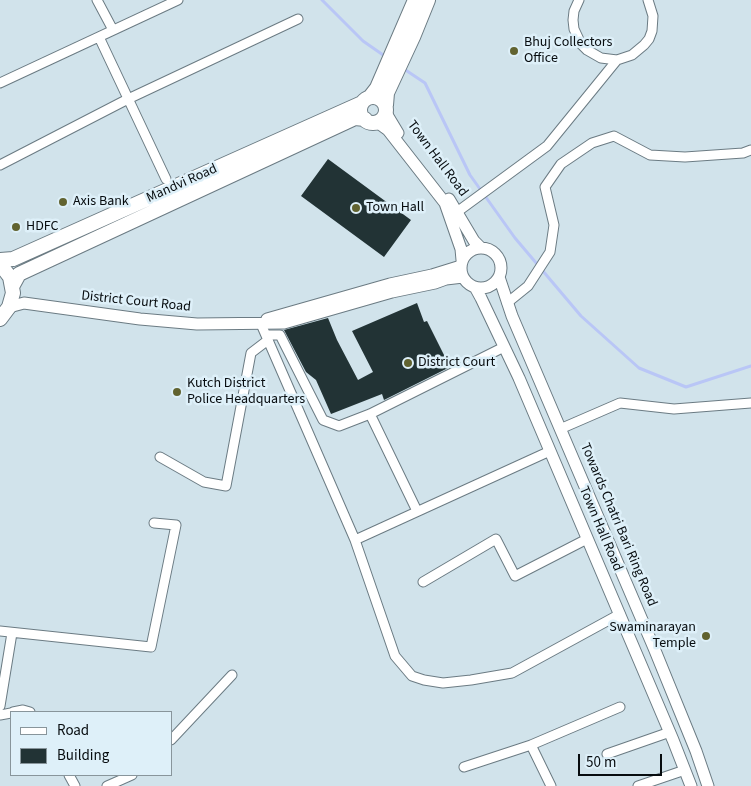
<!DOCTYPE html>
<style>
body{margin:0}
#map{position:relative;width:751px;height:786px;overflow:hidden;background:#d1e3eb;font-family:"Source Sans 3",sans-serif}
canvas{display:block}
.legend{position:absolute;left:10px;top:711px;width:162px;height:65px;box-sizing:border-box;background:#def0f9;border:1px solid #88959b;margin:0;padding:6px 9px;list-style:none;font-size:15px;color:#070c0f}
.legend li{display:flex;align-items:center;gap:10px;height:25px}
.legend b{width:25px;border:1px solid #88959b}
.scale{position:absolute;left:578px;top:754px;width:84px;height:22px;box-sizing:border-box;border:2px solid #070c0f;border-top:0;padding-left:6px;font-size:15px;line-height:18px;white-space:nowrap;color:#070c0f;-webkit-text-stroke:4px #def0f9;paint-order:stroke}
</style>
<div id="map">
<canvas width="751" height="786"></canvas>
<ul class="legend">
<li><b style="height:6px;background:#fff"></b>Road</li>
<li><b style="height:14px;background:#223335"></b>Building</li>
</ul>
<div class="scale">50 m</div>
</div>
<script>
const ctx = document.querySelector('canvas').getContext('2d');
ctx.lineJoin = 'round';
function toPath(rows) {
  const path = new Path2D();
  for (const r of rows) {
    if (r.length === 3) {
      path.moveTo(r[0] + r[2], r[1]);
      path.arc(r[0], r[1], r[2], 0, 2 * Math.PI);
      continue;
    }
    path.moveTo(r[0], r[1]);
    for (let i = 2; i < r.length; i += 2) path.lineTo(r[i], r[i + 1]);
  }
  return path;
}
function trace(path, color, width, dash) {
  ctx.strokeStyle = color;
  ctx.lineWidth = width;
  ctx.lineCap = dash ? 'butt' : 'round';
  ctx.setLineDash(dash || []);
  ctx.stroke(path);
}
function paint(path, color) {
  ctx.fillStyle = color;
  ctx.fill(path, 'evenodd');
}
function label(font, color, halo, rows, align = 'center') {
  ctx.font = font + ' "Source Sans 3",sans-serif';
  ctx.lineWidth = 5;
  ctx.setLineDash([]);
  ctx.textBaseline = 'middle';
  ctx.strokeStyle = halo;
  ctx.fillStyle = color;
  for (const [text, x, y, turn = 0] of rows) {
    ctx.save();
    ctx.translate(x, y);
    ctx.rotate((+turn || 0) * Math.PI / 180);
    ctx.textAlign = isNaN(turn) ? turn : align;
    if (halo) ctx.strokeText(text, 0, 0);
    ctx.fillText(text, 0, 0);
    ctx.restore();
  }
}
const stream = toPath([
 [322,0,363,41,386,57],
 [404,69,425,83,470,175,515,238,581,316,639,368,686,387,751,366]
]);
const building = toPath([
 [328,159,411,220,384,257,301,196],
 [417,303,424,322,427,321,450,367,384,400,382,394,331,414,316,380,306,372,284,330,328,318,337,340,358,380,373,372,352,331]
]);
const minor = toPath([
 [97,0,113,30],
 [579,0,574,11,573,20,574,29,581,44,587,50,601,58,617,60,632,55,644,45,649,39,652,31,653,16,648,0],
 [99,37,166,179],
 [0,83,178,0],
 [0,165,128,99,298,19],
 [457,212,547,146,617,60],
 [507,303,528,286,550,252,554,225,545,187,561,164,592,143,614,136,650,155,685,157,743,153,751,150],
 [261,324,355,540,395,656,412,676,424,680,443,683,471,680,512,673,620,614],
 [266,335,280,335,323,420,339,426,370,414,504,347],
 [370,414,417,511],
 [560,429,620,403,674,409,751,403],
 [160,457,204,482,226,486,251,353,268,340],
 [355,540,550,451],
 [423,582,496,539,515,576,587,539],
 [0,631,151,647,176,525,154,523],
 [0,706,12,633],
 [13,712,23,710,30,712],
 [0,715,11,713],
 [171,740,232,675],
 [531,745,551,786],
 [607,754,670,732],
 [464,767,531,745,620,707],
 [69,775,75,786],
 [107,786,132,775],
 [638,786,685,770]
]);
const tertiary = toPath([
 [386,113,398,133],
 [377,122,388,130,445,203,461,249,462,260],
 [449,199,474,241,481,248],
 [481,268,20],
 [499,277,512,316,654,648,696,751,708,786],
 [475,287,481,298,519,378,673,740,691,786],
 [9,307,24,303,140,319,197,324,284,323,392,292,435,283,446,279,463,277],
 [267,319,390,284,432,275,461,266]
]);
const primary = toPath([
 [370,97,377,88,415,0],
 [373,110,13],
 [386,105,387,93,413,37,428,0],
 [0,260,13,259,362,103],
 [0,264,10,277,13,293,9,307,0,319],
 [13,285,19,274,355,118,365,119]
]);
const markers = [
 [514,51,5,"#616330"],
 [63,202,5,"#616330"],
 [356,208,5,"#616330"],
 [16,227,5,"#616330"],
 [408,363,5,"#616330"],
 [177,392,5,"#616330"],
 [706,636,5,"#616330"]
];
const poiNames = [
 ["Bhuj Collectors",524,43],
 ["Office",524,59],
 ["Axis Bank",73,202],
 ["Town Hall",366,208],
 ["HDFC",26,227],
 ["District Court",418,363],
 ["Kutch District",187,384],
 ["Police Headquarters",187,400],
 ["Swaminarayan",696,628,"right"],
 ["Temple",696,644,"right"]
];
const streetNames = [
 ["Town Hall Road",437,159,53],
 ["Mandvi Road",182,184,-24],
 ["District Court Road",136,302,6],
 ["Towards Chatri Bari Ring Road",618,525,67],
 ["Town Hall Road",600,529,67]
];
trace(stream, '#b9c6f6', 3);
paint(building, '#223335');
trace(minor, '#6b7b83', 11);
trace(tertiary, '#6b7b83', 13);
trace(primary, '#6b7b83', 16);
trace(minor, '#fff', 9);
trace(tertiary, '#fff', 11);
trace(primary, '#fff', 14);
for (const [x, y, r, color] of markers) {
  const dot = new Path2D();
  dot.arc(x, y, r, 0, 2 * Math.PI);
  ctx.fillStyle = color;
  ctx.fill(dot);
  trace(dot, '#def0f9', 2);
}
label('14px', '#070c0f', '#def0f9', poiNames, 'left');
label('14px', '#070c0f', '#def0f9', streetNames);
</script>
